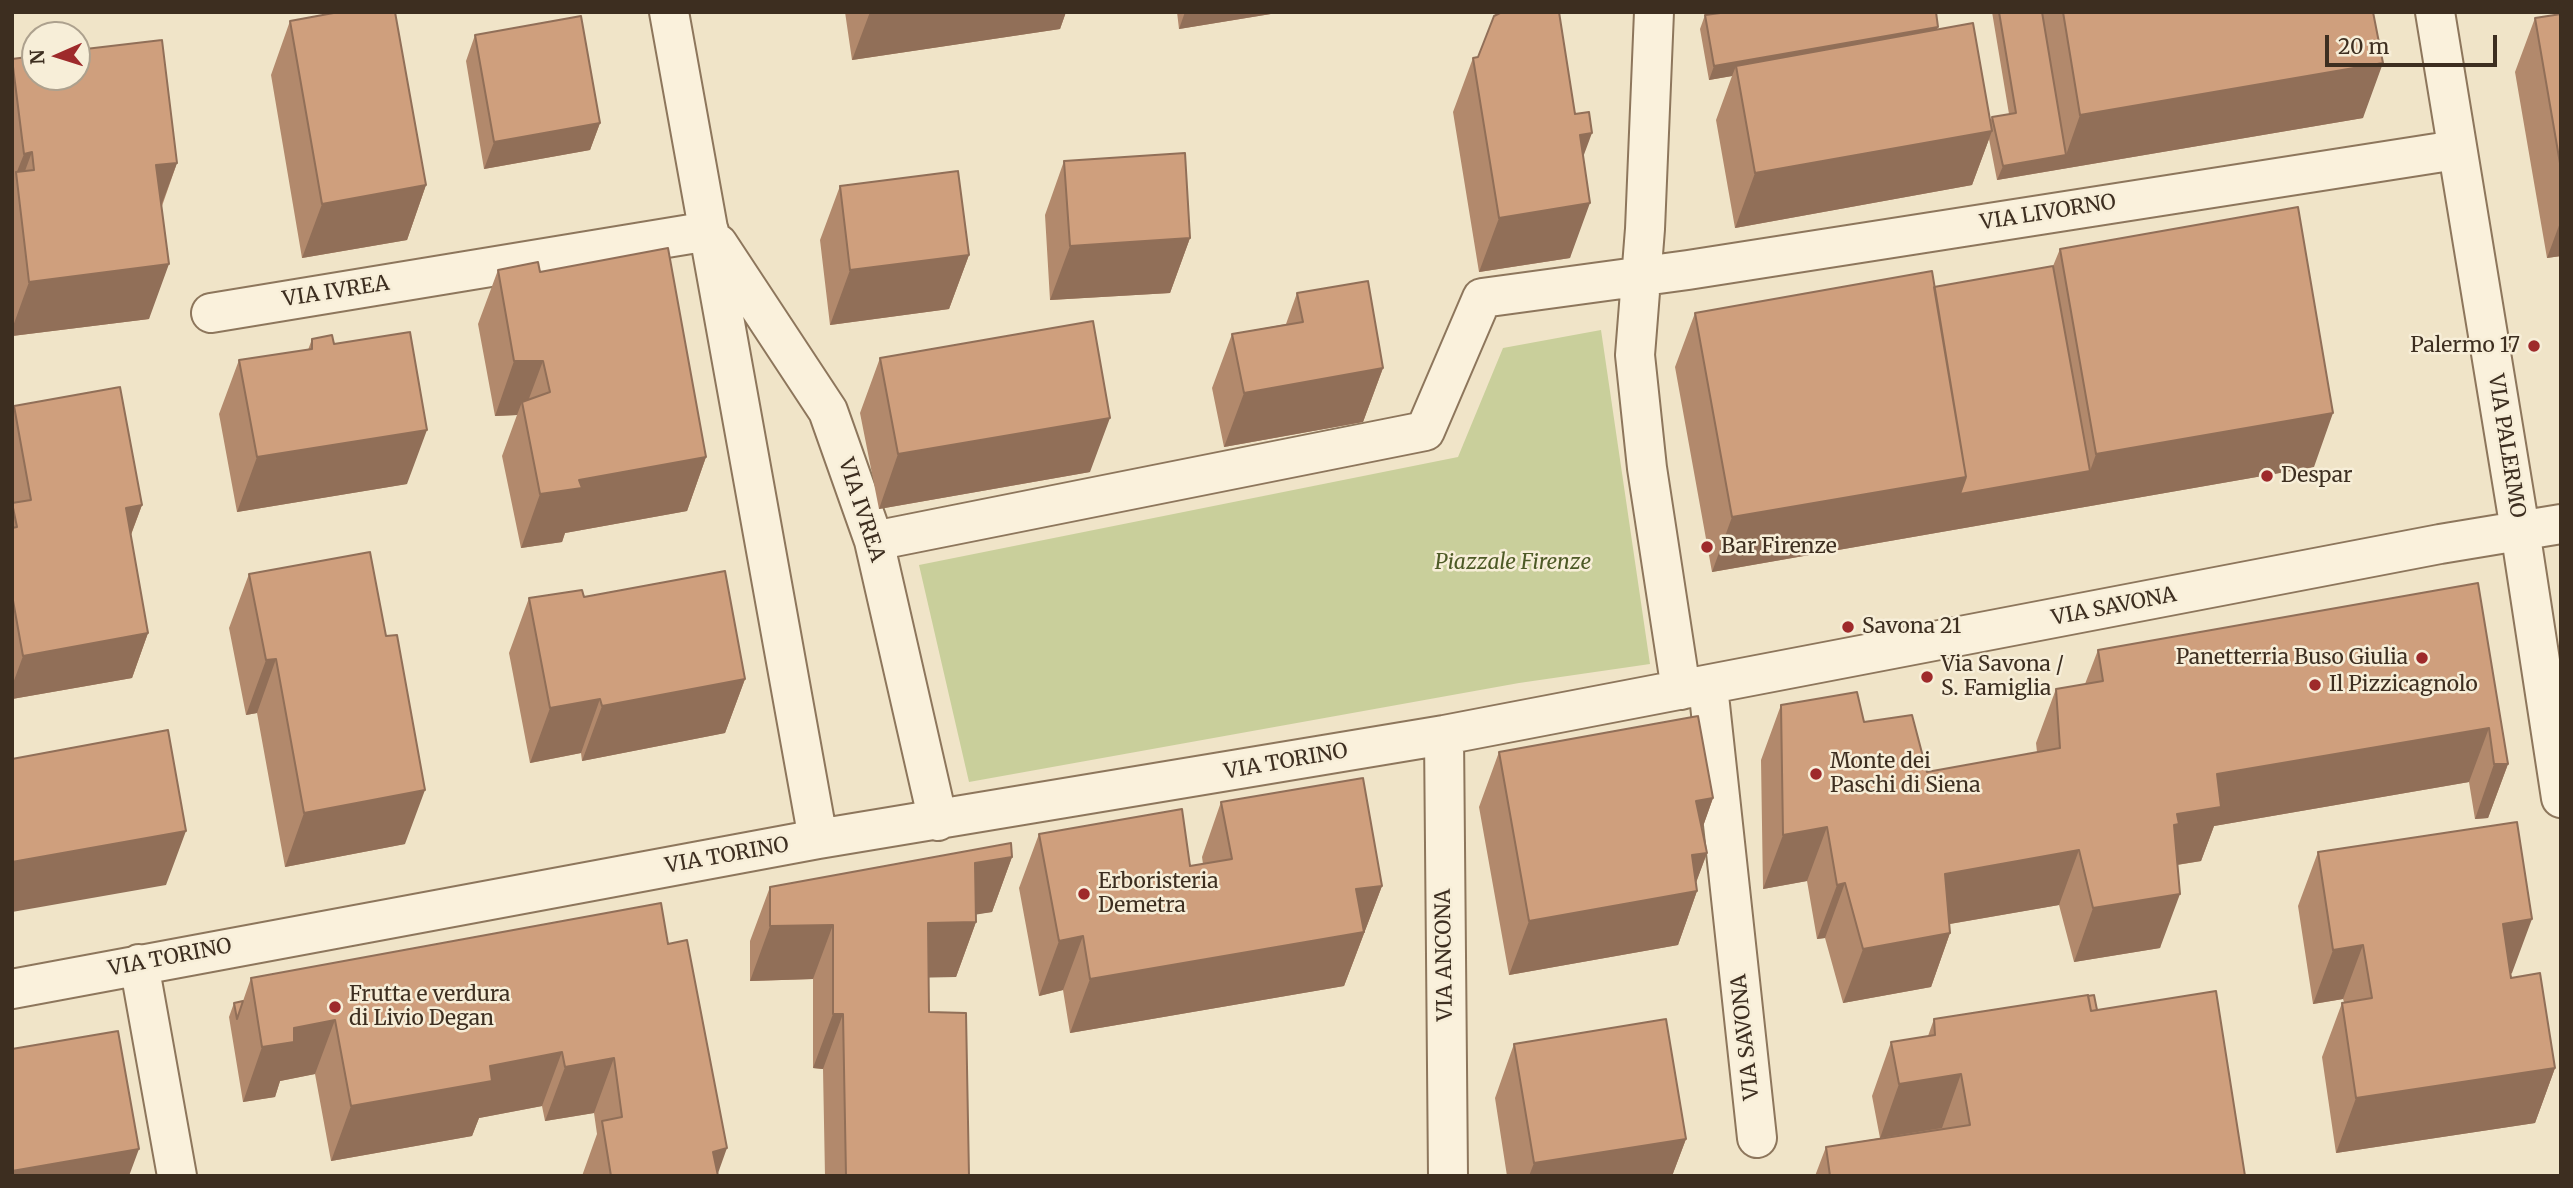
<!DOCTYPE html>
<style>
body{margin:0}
#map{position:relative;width:2573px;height:1188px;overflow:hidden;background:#f0e4c8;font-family:Merriweather,serif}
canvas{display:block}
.frame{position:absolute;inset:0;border:14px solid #3d2e20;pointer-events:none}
.north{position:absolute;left:21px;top:21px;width:70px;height:70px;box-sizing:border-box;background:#f7eed8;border:2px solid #ada18e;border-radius:50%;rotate:267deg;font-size:19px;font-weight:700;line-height:28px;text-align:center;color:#3d2e20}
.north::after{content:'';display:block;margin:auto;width:24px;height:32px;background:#9e2a2b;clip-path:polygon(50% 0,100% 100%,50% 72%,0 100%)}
.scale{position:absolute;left:2325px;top:35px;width:172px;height:32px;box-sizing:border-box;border:4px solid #3d2e20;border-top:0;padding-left:9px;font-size:21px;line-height:24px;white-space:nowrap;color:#3d2e20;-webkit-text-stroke:5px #f7eed8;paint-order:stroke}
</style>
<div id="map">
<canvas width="2573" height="1188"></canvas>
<div class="frame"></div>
<div class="north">N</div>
<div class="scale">20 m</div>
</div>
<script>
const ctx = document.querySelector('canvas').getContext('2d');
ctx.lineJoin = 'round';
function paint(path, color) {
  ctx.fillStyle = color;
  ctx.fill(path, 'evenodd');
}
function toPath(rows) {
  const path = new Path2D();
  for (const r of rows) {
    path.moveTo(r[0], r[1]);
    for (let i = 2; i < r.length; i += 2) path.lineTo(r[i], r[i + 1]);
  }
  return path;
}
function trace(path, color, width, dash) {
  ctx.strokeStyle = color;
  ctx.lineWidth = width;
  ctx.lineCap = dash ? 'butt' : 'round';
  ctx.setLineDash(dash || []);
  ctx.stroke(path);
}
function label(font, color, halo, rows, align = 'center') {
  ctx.font = font + ' Merriweather,serif';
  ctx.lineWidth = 5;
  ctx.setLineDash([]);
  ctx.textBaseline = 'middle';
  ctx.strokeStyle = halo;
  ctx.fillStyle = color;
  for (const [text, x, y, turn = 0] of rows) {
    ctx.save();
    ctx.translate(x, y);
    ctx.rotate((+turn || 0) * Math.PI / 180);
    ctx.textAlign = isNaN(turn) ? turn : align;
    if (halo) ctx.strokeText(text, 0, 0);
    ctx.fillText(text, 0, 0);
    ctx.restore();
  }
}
const green = toPath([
 [1601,330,1650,664,1519,683,969,782,919,565,1458,457,1503,348]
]);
const street = toPath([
 [669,12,818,839],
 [1654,12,1645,229,1635,355,1647,468,1681,690],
 [2435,12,2520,530,2561,798],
 [718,244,828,411,874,541,938,821],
 [211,313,709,231],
 [874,541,1425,431,1482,298,1688,270,2456,150],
 [1708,686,1757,1138],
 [1444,735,1448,1176],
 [139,964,177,1176],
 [12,989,818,839,1444,735,2440,544,2561,524]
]);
const wall = toPath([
 [845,12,1066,12,1060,29,852,60],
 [1177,12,1283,12,1179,29],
 [1992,12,2373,12,2363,118,1997,180,1989,139,1972,185,1735,228,1716,120,1732,76,1709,80,1700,29,1705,15,1937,30,1990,123,1992,117,2009,114],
 [2561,14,2561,256,2547,258,2515,72,2535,18],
 [290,21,426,185,407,240,302,258,271,75],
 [475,35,600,123,590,150,484,169,466,61],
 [1473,58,1575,114,1583,157,1570,258,1479,272,1453,112],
 [12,59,177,163,162,206,149,319,12,336],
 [1064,161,1190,238,1170,293,1050,300,1045,215],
 [840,186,969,255,949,309,830,325,820,240],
 [2060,249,2314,467,1712,572,1675,367,1695,313,1934,287,2053,266],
 [498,270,540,272,706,457,687,511,565,533,562,542,521,548,502,456,517,415,495,416,478,324],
 [1297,293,1383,368,1363,422,1224,447,1212,388,1232,334,1286,324],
 [312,339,407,484,237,512,219,414,239,360,308,350],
 [880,358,1090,472,879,509,860,413],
 [14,406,142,505,131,535,148,633,132,678,12,699,12,410],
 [249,574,405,844,285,867,257,713,246,715,229,628],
 [2478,583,2508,764,2488,818,2475,819,2469,782,2214,826,2201,861,2177,865,2160,948,2074,962,2059,905,1950,924,1950,933,1931,987,1843,1003,1825,938,1817,939,1807,881,1763,889,1761,760,1781,705,1864,722,1927,772,2037,752,2036,743,2056,689,2085,684,2098,650],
 [584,597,745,679,725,733,582,761,581,753,530,763,509,653,529,598],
 [1499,752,1713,798,1702,829,1707,853,1696,882,1697,891,1678,945,1509,975,1479,807],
 [1221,802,1382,886,1344,986,1070,1033,1063,990,1039,996,1019,888,1039,834,1190,866,1203,864,1202,857],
 [2318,852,2512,973,2511,974,2511,978,2555,1068,2535,1123,2336,1153,2322,1057,2342,1003,2344,1002,2343,999,2313,1004,2298,906],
 [1012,857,992,912,976,914,976,922,956,977,929,977,929,1012,969,1176,825,1176,823,1069,813,1068,813,979,750,981,750,941,770,887],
 [668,944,718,1176,582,1176,597,1134,594,1113,545,1121,542,1106,479,1118,472,1136,331,1161,315,1074,280,1081,275,1097,243,1102,229,1017,234,1003,243,1001,251,978],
 [2097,1010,2245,1176,1815,1176,1826,1147,1880,1138,1872,1096,1891,1042,1928,1036,1934,1019],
 [1514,1044,1686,1139,1672,1176,1507,1176,1495,1098]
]);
const shadedWall = toPath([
 [870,12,1066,12,1060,29,852,60],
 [1185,12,1283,12,1179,29],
 [1938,27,1933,41,1736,66,1732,76,1709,80,1714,66],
 [2383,63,2363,118,1997,180,2003,166,2066,155,2080,115],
 [600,123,590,150,484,169,494,142],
 [1992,131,1972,185,1735,228,1755,173],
 [1592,133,1572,187,1580,135],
 [32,152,18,190,16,174,24,154],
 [177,163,157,217,156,165],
 [426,185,407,240,302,258,322,204],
 [1590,203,1570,258,1479,272,1499,218],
 [2561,220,2561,256,2547,258],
 [1190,238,1170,293,1050,300,1070,246],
 [969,255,949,309,830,325,850,270],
 [169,264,149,319,12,336,12,329,29,282],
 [514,361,543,361,524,412,522,402,517,415,495,416],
 [1383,368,1363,422,1224,447,1244,393],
 [2333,413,2314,467,1947,531,1960,494,2090,471,2096,454],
 [1110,418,1090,472,879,509,898,454],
 [427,430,407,484,237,512,257,457],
 [706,457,687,511,565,533,562,542,521,548,540,494,579,480],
 [1966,477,1947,531,1712,572,1732,517],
 [142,505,125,550,126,508],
 [148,633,132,678,12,699,12,686,23,656],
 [276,659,257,713,246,715,266,660],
 [745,679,725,733,582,761,602,706],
 [600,699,581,753,530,763,550,708],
 [2489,728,2469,782,2214,826,2201,861,2163,867,2177,814,2217,774],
 [2494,764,2508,764,2488,818,2475,819],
 [425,790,405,844,285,867,304,813],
 [1713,798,1694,852,1696,801],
 [1827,827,1807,881,1763,889,1783,835],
 [186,831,166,885,12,912,12,862],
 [2079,850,2059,905,1926,928,1945,874],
 [1707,853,1693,891,1697,891,1678,945,1509,975,1529,921,1692,855],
 [1012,857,992,912,955,918,975,863],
 [1845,883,1825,938,1817,939,1837,885],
 [1382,886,1344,986,1070,1033,1090,979,1356,889],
 [2180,894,2160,948,2074,962,2093,908],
 [2532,919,2512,973,2483,978,2503,924],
 [976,922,956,977,908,978,928,923],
 [833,925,813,979,750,981,770,926],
 [1950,933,1931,987,1843,1003,1863,949],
 [1083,936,1063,990,1039,996,1059,941],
 [2363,945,2343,999,2313,1004,2333,950],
 [833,1014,843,1014,823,1069,813,1068],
 [335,1020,315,1074,280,1081,275,1097,243,1102,262,1047,294,1028],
 [562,1052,542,1106,479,1118,472,1136,331,1161,351,1106,490,1066],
 [614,1058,594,1113,545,1121,565,1067],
 [2555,1068,2535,1123,2336,1153,2356,1098],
 [1961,1074,1942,1128,1880,1138,1899,1084],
 [1686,1139,1672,1176,1529,1176,1534,1163],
 [727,1148,717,1176,713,1152],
 [139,1149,129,1176,12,1176,12,1171]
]);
const building = toPath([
 [339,12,395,12,426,185,322,204,290,21,339,12],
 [1502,12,1559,12,1575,114,1589,112,1592,133,1580,135,1590,203,1499,218,1473,58,1478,57,1494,16,1502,12],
 [1728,12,1936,12,1938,27,1714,66,1705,15,1728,12],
 [1999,12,2042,12,2066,155,2003,166,1992,117,2016,113,1999,12],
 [2063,12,2373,12,2383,63,2080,115,2063,12],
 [2561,14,2561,169,2535,18,2561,14],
 [581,16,600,123,494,142,475,35,581,16],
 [1973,23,1992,131,1755,173,1736,66,1973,23],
 [162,40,177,163,156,165,169,264,29,282,16,172,34,170,32,152,24,154,12,59,35,56,35,77,77,77,77,50,162,40],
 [1185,153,1190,238,1070,246,1064,161,1185,153],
 [958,171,969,255,850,270,840,186,958,171],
 [2298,207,2333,413,2096,454,2060,249,2298,207],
 [668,248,706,457,579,480,582,488,540,494,522,402,550,392,543,361,514,361,498,270,538,262,540,272,668,248],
 [2053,266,2090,471,1960,494,1966,477,1934,287,2053,266],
 [1932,271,1966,477,1732,517,1695,313,1932,271],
 [1368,281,1383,368,1244,393,1232,334,1303,322,1297,293,1368,281],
 [1093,321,1110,418,898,454,880,358,1093,321],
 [410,332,427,430,257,457,239,360,312,349,312,339,332,335,334,344,410,332],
 [120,387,142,505,126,508,148,633,23,656,12,595,12,528,17,527,12,503,31,500,14,406,120,387],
 [370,552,386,636,397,635,425,790,304,813,276,659,266,660,249,574,370,552],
 [725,571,745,679,602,706,600,699,550,708,529,598,582,590,584,597,725,571],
 [2478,583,2508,764,2494,764,2489,728,2217,774,2221,807,2177,814,2179,824,2174,825,2180,894,2093,908,2079,850,1945,874,1950,933,1863,949,1845,883,1837,885,1827,827,1783,835,1781,705,1857,692,1864,722,1912,715,1927,772,2060,748,2056,689,2103,681,2098,650,2478,583],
 [1698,716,1713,798,1696,801,1707,853,1692,855,1697,891,1529,921,1499,752,1698,716],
 [168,730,186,831,12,862,12,759,168,730],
 [1363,778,1382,886,1356,889,1364,932,1090,979,1083,936,1059,941,1039,834,1182,809,1190,866,1232,859,1221,802,1363,778],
 [2517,822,2532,919,2503,924,2511,978,2540,973,2555,1068,2356,1098,2342,1003,2372,998,2363,945,2333,950,2318,852,2517,822],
 [1011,843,1012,857,975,863,976,922,928,923,929,1012,966,1013,969,1176,846,1176,843,1014,833,1014,833,925,770,926,770,887,1011,843],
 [661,903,668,944,687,940,727,1148,713,1152,718,1176,611,1176,602,1121,622,1117,614,1058,565,1067,562,1052,490,1066,492,1081,351,1106,335,1020,294,1028,294,1042,262,1047,251,978,661,903],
 [2216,991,2245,1176,1830,1176,1826,1147,1970,1125,1961,1074,1899,1084,1891,1042,1935,1035,1934,1019,2088,995,2091,1011,2216,991],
 [2094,995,2097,1010,2091,1011,2088,996,2094,995],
 [243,1001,237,1019,234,1003,243,1001],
 [1666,1019,1686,1139,1534,1163,1514,1044,1666,1019],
 [118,1031,139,1149,12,1171,12,1049,118,1031]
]);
const markers = [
 [2534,346,7,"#9e2a2b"],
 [2267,476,7,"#9e2a2b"],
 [1707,547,7,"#9e2a2b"],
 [1848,627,7,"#9e2a2b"],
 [2422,658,7,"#9e2a2b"],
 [1927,677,7,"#9e2a2b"],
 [2315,685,7,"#9e2a2b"],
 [1816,774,7,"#9e2a2b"],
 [1084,894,7,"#9e2a2b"],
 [335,1007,7,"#9e2a2b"]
];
const streetNames = [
 ["VIA LIVORNO",2048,213,-9],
 ["VIA IVREA",336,292,-9],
 ["VIA PALERMO",2506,446,81],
 ["VIA IVREA",861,510,72],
 ["VIA SAVONA",2114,607,-11],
 ["VIA TORINO",1286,762,-10],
 ["VIA TORINO",727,856,-10],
 ["VIA ANCONA",1445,955,-91],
 ["VIA TORINO",170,958,-11],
 ["VIA SAVONA",1746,1037,-96]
];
const poiNames = [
 ["Palermo 17",2520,346,"right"],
 ["Despar",2281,476],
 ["Bar Firenze",1721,547],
 ["Savona 21",1862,627],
 ["Panetterria Buso Giulia",2408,658,"right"],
 ["Via Savona /",1941,665],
 ["S. Famiglia",1941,689],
 ["Il Pizzicagnolo",2329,685],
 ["Monte dei",1830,762],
 ["Paschi di Siena",1830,786],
 ["Erboristeria",1098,882],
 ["Demetra",1098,906],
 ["Frutta e verdura",349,995],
 ["di Livio Degan",349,1019]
];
const parkNames = [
 ["Piazzale Firenze",1513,563]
];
paint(green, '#c9cf9b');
trace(street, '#8d765c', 42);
trace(street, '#faf1dc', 38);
paint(wall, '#b2896c');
paint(shadedWall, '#916f58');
paint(building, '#cf9f7d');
trace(building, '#916f58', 2);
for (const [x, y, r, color] of markers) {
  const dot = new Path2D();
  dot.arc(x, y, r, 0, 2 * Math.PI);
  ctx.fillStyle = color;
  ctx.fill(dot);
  trace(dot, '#f7eed8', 2.5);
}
label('21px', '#3d2e20', '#f7eed8', streetNames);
label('21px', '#3d2e20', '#f7eed8', poiNames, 'left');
label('italic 21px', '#4d5a26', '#f7eed8', parkNames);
</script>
